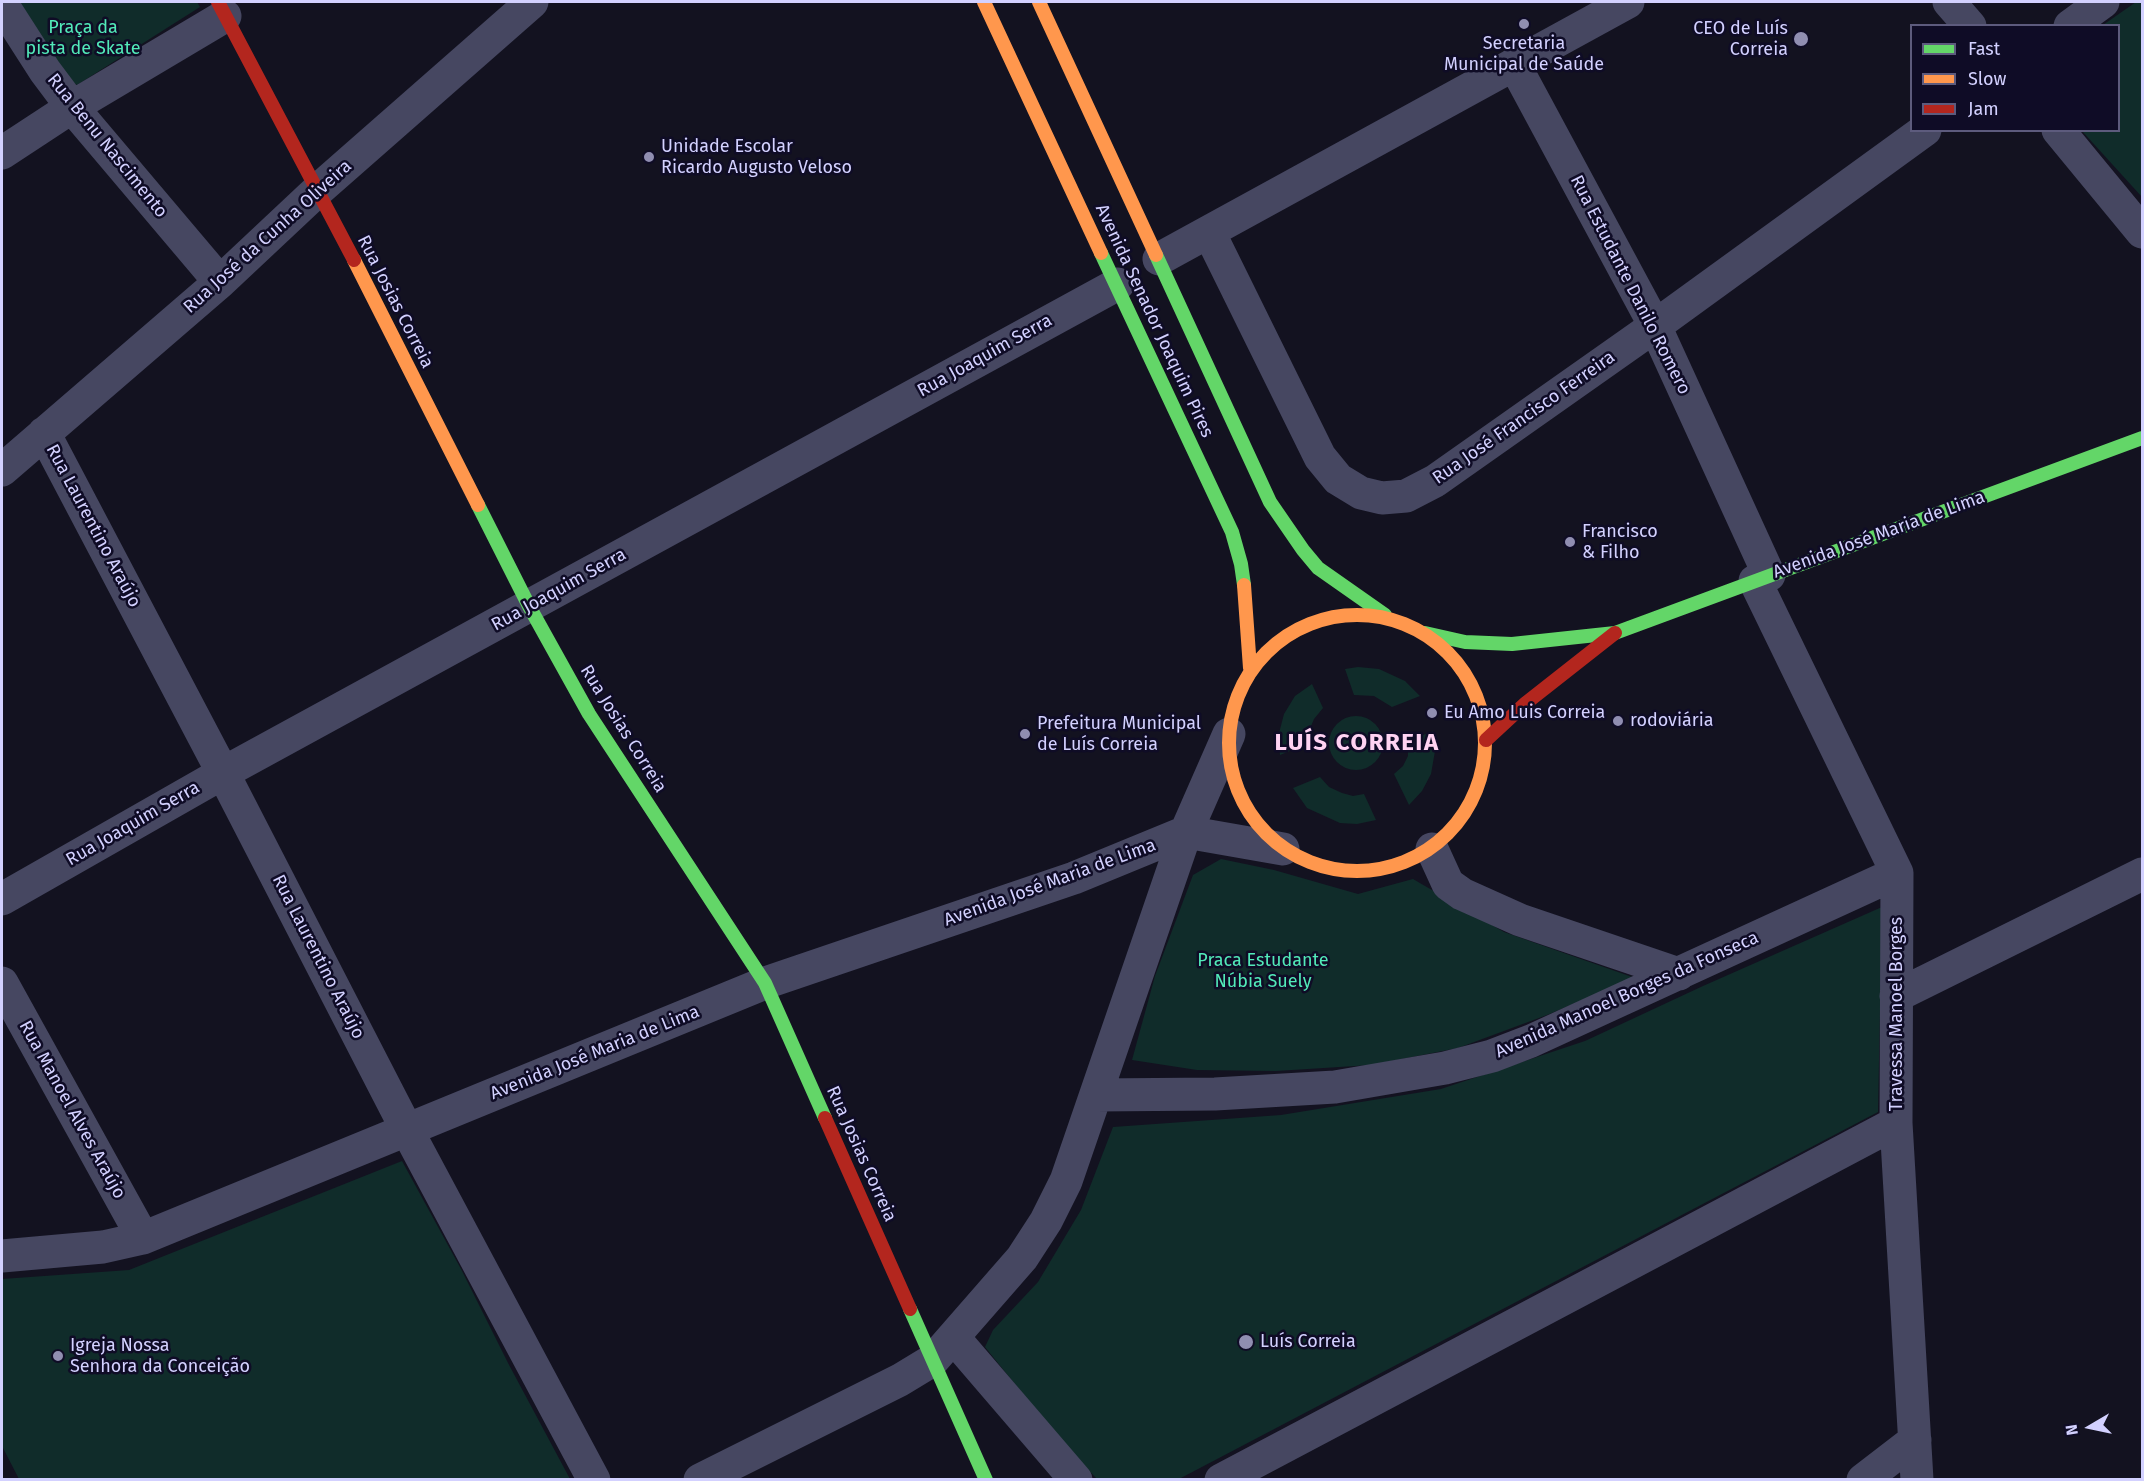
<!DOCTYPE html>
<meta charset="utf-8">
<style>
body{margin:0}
#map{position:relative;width:2144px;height:1481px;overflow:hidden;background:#131220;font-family:"Fira Sans",sans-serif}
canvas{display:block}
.frame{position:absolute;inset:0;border:3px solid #d3d1ff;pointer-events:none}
.legend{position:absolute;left:1910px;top:24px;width:210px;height:108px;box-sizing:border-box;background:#0f0c26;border:2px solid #5d5b7d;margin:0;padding:8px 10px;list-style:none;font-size:18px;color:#d3d1ff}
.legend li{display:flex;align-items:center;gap:12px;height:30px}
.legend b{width:30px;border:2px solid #5d5b7d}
.north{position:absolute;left:2060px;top:1397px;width:60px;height:60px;-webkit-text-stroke:4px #0f0c26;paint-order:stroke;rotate:261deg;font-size:16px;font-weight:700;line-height:24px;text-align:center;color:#d3d1ff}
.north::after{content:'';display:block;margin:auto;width:21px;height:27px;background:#d3d1ff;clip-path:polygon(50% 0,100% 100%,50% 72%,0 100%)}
</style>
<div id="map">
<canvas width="2144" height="1481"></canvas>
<div class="frame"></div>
<ul class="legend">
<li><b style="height:8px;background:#63d668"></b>Fast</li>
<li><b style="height:8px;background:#ff974d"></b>Slow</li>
<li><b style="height:8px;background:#b3261e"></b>Jam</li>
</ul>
<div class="north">N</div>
</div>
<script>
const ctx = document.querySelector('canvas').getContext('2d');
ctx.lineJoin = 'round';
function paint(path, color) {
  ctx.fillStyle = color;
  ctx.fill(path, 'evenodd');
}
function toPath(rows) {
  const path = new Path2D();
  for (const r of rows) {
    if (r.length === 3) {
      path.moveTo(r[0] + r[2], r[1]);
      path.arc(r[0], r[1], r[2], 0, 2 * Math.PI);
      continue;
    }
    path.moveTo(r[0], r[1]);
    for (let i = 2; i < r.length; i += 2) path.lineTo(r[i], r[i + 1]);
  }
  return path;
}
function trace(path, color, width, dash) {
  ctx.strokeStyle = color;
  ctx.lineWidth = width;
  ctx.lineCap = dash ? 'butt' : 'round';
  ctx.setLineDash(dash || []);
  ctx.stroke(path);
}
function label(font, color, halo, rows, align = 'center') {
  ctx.font = font + ' "Fira Sans",sans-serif';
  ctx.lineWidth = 5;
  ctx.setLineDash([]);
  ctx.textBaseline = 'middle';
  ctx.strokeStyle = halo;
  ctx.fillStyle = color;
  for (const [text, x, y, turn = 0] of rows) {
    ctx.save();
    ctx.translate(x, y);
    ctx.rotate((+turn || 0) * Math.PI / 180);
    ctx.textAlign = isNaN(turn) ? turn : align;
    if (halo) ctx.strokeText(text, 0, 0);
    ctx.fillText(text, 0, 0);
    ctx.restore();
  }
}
const green = toPath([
 [12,2,197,2,200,7,77,85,63,76],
 [2136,2,2142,2,2142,197,2082,131,2118,130,2118,26,2103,25],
 [1358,667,1379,669,1405,681,1420,696,1392,707,1374,696,1354,695,1345,669],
 [1312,684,1323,708,1314,719,1309,731,1309,743,1280,755,1278,737,1284,714,1295,696],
 [1356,743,27],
 [1433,731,1435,751,1431,774,1422,791,1409,805,1394,774,1403,766,1408,756,1408,741],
 [1320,777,1329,787,1342,793,1353,796,1364,794,1376,820,1357,824,1340,823,1307,808,1293,788],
 [1221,859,1274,870,1358,894,1413,879,1504,932,1635,978,1547,1015,1458,1048,1371,1065,1276,1071,1197,1070,1132,1060,1155,976,1193,875],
 [1882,907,1878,1112,1179,1479,1097,1479,1060,1440,985,1347,993,1330,1038,1282,1081,1210,1113,1127,1281,1115,1441,1089,1585,1041,1703,986],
 [402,1161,461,1269,508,1363,570,1479,19,1479,2,1446,2,1279,129,1270]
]);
const street = toPath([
 [1949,2,1970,26],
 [2,4,45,71,72,107,220,282],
 [2070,26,2103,2],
 [1514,64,1655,326,1769,575],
 [2058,130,2142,232],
 [2,153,72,107,225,16],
 [1209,232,1320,457,1338,479,1361,493,1382,498,1406,496,1435,481,1655,326,1925,130],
 [1159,259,1628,2],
 [44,433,223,773,407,1130,594,1480],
 [2,470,220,282,318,190,532,2],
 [1755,581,1897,873,1896,1123,1917,1480],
 [1186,832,1283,849],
 [1432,849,1448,884,1462,894,1520,920,1679,974],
 [2,899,223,773,1118,284],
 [2,983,143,1238],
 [1896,996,2142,874],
 [1096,1095,1215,1094,1335,1087,1445,1068,1492,1056,1531,1041,1897,873],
 [2,1256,103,1247,143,1238,765,983,1074,878,1186,832],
 [954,1338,1076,1480],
 [700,1480,900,1380,933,1360,1022,1258,1046,1221,1066,1181,1186,832,1229,734],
 [1221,1480,1896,1123],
 [1863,1480,1915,1440]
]);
const fast = toPath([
 [1101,253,1232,532,1241,564,1244,585],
 [1156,255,1270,502,1303,550,1318,568,1385,615],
 [478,505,529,606,589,714,765,983,825,1118],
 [1425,633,1465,642,1512,644,1615,633,2142,438],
 [910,1309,986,1480]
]);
const slow = toPath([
 [984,2,1101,253],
 [1039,2,1156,255],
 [354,260,478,505],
 [1244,585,1250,668],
 [1357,743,128]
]);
const jam = toPath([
 [218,2,354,260],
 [1486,740,1526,703,1615,633],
 [825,1118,910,1309]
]);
const markers = [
 [1524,24,6,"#908eb1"],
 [1801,39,8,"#908eb1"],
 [649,157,6,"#908eb1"],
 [1570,542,6,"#908eb1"],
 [1432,713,6,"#908eb1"],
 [1618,721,6,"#908eb1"],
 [1025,734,6,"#908eb1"],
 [1246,1342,8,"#908eb1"],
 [58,1356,6,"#908eb1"]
];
const parkNames = [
 ["Praça da",83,28],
 ["pista de Skate",83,49],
 ["Praca Estudante",1263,961],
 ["Núbia Suely",1263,982]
];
const poiNames = [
 ["CEO de Luís",1788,29,"right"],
 ["Correia",1788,50,"right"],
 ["Secretaria",1524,44,"center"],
 ["Municipal de Saúde",1524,65,"center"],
 ["Unidade Escolar",661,147],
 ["Ricardo Augusto Veloso",661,168],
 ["Francisco",1582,532],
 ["& Filho",1582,553],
 ["Eu Amo Luis Correia",1444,713],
 ["rodoviária",1630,721],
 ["Prefeitura Municipal",1037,724],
 ["de Luís Correia",1037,745],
 ["Luís Correia",1260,1342],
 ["Igreja Nossa",70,1346],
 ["Senhora da Conceição",70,1367]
];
const streetNames = [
 ["Rua Benu Nascimento",107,146,51],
 ["Rua José da Cunha Oliveira",268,237,-42],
 ["Rua Estudante Danilo Romero",1630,285,63],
 ["Rua Josias Correia",395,302,63],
 ["Avenida Senador Joaquim Pires",1154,321,65],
 ["Rua Joaquim Serra",985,356,-29],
 ["Rua José Francisco Ferreira",1524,418,-35],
 ["Rua Laurentino Araújo",93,526,62],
 ["Avenida José Maria de Lima",1879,535,-20],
 ["Rua Joaquim Serra",559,590,-29],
 ["Rua Josias Correia",623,729,58],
 ["Rua Joaquim Serra",133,824,-30],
 ["Avenida José Maria de Lima",1050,883,-20],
 ["Rua Laurentino Araújo",318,957,63],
 ["Avenida Manoel Borges da Fonseca",1627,995,-24],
 ["Travessa Manoel Borges",1897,1014,-90],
 ["Avenida José Maria de Lima",595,1053,-22],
 ["Rua Manoel Alves Araújo",72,1110,61],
 ["Rua Josias Correia",861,1154,66]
];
const districtNames = [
 ["LUÍS CORREIA",1357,743]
];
paint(green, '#102c2a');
trace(street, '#464761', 33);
trace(fast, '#63d668', 14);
trace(slow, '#ff974d', 14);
trace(jam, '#b3261e', 14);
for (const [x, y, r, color] of markers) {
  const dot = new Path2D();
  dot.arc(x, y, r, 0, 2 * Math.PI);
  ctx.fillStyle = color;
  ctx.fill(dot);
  trace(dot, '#0f0c26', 2);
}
label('18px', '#52eab9', '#0f0c26', parkNames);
label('18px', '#d3d1ff', '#0f0c26', poiNames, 'left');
label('18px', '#d3d1ff', '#0f0c26', streetNames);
ctx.letterSpacing = '1.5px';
label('bold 24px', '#ffd3f2', '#0f0c26', districtNames);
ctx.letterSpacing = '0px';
</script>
